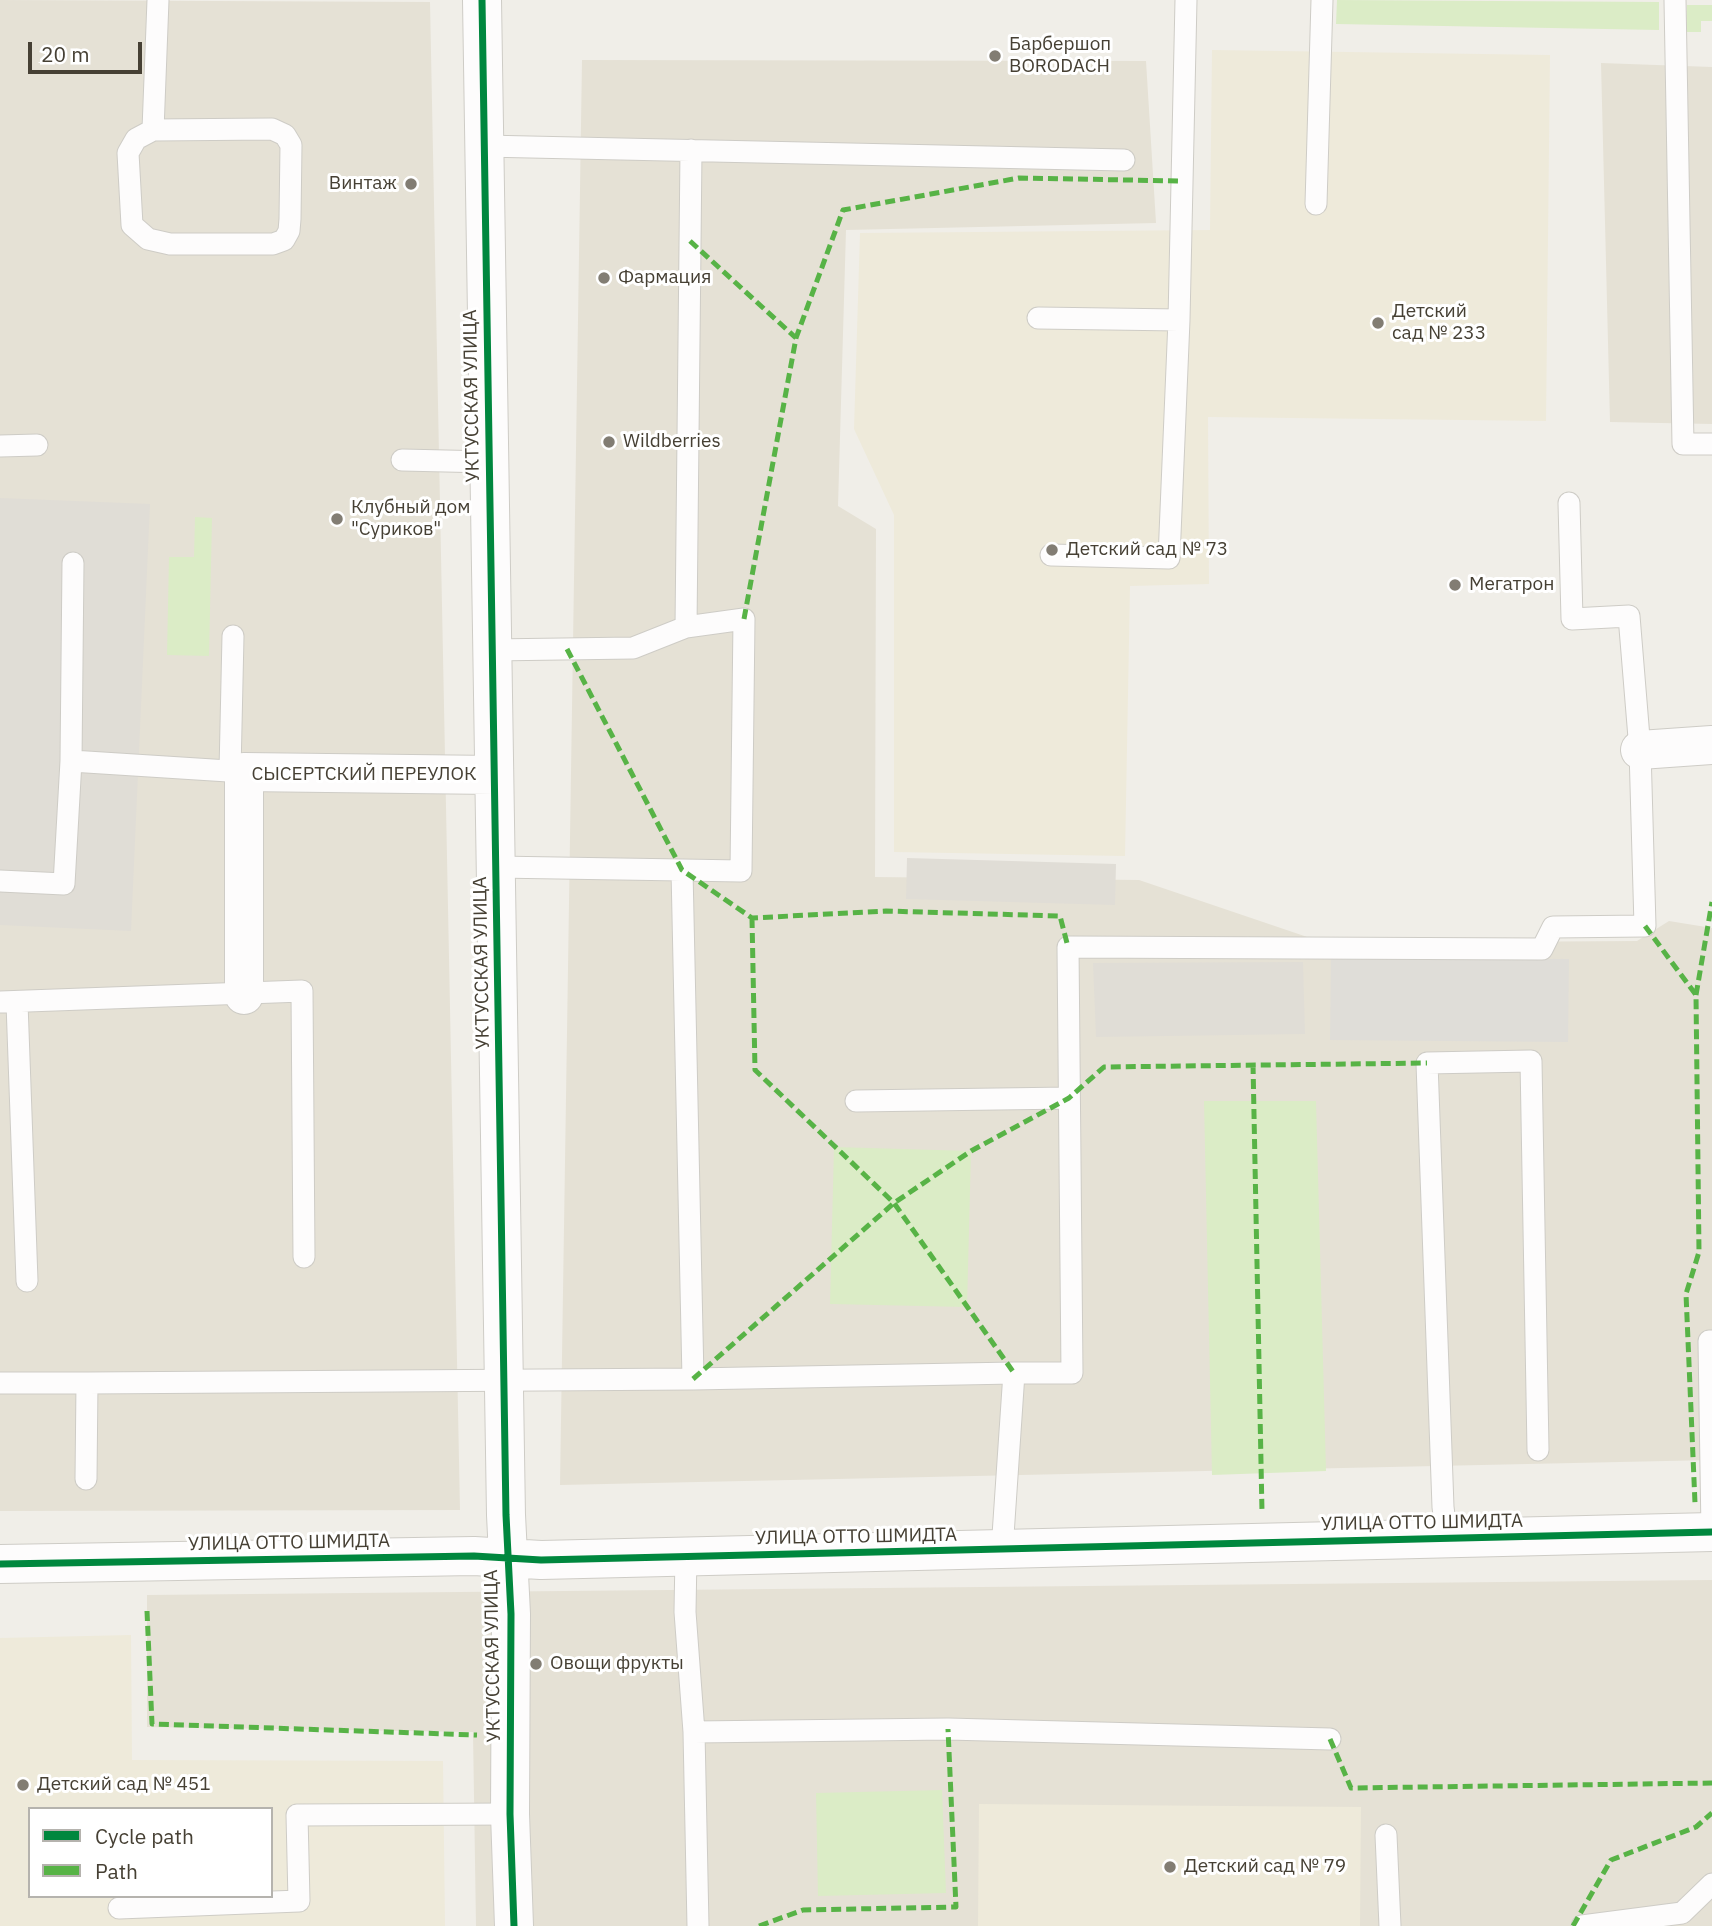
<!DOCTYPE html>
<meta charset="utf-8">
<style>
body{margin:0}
#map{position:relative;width:1712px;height:1926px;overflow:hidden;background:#f0eee8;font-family:"IBM Plex Sans",sans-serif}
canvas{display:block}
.legend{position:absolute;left:28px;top:1807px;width:245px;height:91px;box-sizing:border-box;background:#fff;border:2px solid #b5b3ae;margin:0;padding:9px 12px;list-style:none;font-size:21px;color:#464034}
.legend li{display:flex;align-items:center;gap:14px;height:35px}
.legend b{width:35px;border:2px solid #b5b3ae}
.scale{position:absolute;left:28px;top:42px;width:114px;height:32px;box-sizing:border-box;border:4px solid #464034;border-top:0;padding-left:9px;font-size:21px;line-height:24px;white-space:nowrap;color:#464034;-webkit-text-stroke:5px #fff;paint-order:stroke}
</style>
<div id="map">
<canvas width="1712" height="1926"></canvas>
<ul class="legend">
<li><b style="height:9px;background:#00873e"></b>Cycle path</li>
<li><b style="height:9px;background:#57b346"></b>Path</li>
</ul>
<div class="scale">20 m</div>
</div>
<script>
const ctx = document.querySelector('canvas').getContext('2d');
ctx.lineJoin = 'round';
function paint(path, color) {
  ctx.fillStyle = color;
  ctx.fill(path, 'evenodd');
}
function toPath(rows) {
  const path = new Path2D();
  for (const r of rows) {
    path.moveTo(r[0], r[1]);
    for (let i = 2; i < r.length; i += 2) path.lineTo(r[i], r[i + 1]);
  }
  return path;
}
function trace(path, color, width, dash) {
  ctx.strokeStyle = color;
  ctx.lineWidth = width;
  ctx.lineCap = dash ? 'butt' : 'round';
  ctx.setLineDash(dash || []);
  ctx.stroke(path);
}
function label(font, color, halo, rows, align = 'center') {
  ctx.font = font + ' "IBM Plex Sans",sans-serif';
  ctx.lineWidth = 6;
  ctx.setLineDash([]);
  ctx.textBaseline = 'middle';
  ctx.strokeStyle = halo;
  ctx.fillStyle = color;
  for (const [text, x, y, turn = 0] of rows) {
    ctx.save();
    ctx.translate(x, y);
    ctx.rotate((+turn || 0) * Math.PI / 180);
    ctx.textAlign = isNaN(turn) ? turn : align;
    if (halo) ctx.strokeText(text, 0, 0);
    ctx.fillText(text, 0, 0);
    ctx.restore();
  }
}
const residential = toPath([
 [0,0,430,2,460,1510,0,1511],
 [582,60,1146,61,1156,223,846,230,838,506,876,529,875,877,1139,880,1325,943,1637,941,1669,921,1712,928,1712,1460,560,1485],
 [1601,63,1712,67,1712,424,1610,422],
 [1712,1580,1712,1926,476,1926,473,1732,147,1727,147,1595]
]);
const industrial = toPath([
 [0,498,150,504,131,931,0,925],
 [907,858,1116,864,1115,905,906,899],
 [1303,962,1305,1034,1096,1037,1093,963]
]);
const education = toPath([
 [1212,50,1550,55,1546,421,1208,417,1209,584,1130,586,1125,856,894,852,894,515,854,429,860,233,1210,230],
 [131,1635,132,1760,443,1761,445,1926,0,1926,0,1638],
 [30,1809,271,1809,271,1896,30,1896],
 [979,1804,1361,1807,1360,1926,978,1926]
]);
const green = toPath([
 [1337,0,1659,2,1659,30,1336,24],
 [1687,5,1712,5,1712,21,1701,21,1701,32,1686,32],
 [195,517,212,518,209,656,167,655,169,557,194,557],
 [1204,1101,1316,1101,1326,1471,1212,1475],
 [834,1147,971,1151,967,1307,830,1304],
 [942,1790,946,1893,818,1896,816,1793]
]);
const parking = toPath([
 [1331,958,1569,959,1568,1042,1330,1040]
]);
const lane = toPath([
 [1675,0,1683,444,1712,444],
 [153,130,136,139,128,153,132,225,148,239,170,244,273,244,284,240,289,231,290,219,291,145,285,135,272,129,153,130,158,0],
 [484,146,1124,160],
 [1316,204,1322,0],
 [1038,318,1179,320],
 [0,446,37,445],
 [402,460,489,462],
 [1051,555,1169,558,1179,320,1186,0],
 [73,563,71,761,244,772],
 [686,627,691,150],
 [492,650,633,648,686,627,744,619,741,871,682,870,693,1379],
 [230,771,233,636],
 [496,867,682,870],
 [0,881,64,884,71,761],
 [0,1002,302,991,304,1257],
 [17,1003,27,1281],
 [856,1101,1069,1098],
 [0,1383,87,1383],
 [86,1479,87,1383,693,1379,1014,1373],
 [1712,1532,1709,1341,1712,1341],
 [1447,1538,1443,1507,1427,1063,1531,1061,1538,1450],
 [1002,1550,1014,1373,1072,1373,1068,947,1542,949,1553,927,1645,926,1640,750,1629,616,1572,619,1569,503],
 [686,1555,685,1612,694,1732,698,1926],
 [694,1732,948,1729,1330,1739],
 [1386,1835,1390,1926],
 [119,1908,299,1901,297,1815,510,1814],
 [1582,1926,1682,1913,1712,1884]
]);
const street = toPath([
 [482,0,506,1515,511,1614,510,1814,514,1926],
 [1640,750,1712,745],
 [244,995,244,772,494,775],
 [0,1564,474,1556,541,1560,1712,1532]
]);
const quiet = toPath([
 [690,241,796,338],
 [744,619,796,338,843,210,1019,178,1181,181],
 [567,649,682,870,752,918,886,911,1060,916,1068,947],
 [752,918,755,1070,894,1203,1014,1373],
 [1645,926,1696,995,1699,1252,1686,1294,1695,1503],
 [1696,995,1712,902],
 [1253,1064,1262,1512],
 [693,1379,894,1203,971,1151,1069,1098,1104,1067,1427,1063],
 [147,1611,152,1724,477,1735],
 [1330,1739,1351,1788,1712,1783],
 [759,1926,803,1910,956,1907,948,1729],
 [1573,1926,1611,1860,1696,1827,1712,1813]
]);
const cycleway = toPath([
 [482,0,506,1515,511,1614,510,1814,514,1926],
 [0,1564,474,1556,541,1560,1712,1532]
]);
const markers = [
 [995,56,7,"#827d73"],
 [411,184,7,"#827d73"],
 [604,278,7,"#827d73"],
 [1378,323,7,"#827d73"],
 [609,442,7,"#827d73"],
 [337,519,7,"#827d73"],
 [1052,550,7,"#827d73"],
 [1455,585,7,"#827d73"],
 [536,1664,7,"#827d73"],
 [23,1785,7,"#827d73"],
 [1170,1867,7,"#827d73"]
];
const poiNames = [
 ["Барбершоп",1009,45],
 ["BORODACH",1009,67],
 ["Винтаж",397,184,"right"],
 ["Фармация",618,278],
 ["Детский",1392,312],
 ["сад № 233",1392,334],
 ["Wildberries",623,442],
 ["Клубный дом",351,508],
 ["\"Суриков\"",351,530],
 ["Детский сад № 73",1066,550],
 ["Мегатрон",1469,585],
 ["Овощи фрукты",550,1664],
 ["Детский сад № 451",37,1785],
 ["Детский сад № 79",1184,1867]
];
const streetNames = [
 ["УКТУССКАЯ УЛИЦА",472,396,-91],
 ["СЫСЕРТСКИЙ ПЕРЕУЛОК",364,775],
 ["УКТУССКАЯ УЛИЦА",482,963,-91],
 ["УЛИЦА ОТТО ШМИДТА",1422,1523,-1],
 ["УЛИЦА ОТТО ШМИДТА",856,1537,-1],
 ["УЛИЦА ОТТО ШМИДТА",289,1543,-1],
 ["УКТУССКАЯ УЛИЦА",493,1656,-91]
];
paint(residential, '#e5e1d5');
paint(industrial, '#e0ddd6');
paint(education, '#eeeada');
paint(green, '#dbecc6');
paint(parking, '#dfddd8');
trace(lane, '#ceccc6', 23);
trace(street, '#ceccc6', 40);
trace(lane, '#fdfcfc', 21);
trace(street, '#fdfcfc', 38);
trace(quiet, '#57b346', 5, [10, 5]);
trace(cycleway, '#00873e', 7);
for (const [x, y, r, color] of markers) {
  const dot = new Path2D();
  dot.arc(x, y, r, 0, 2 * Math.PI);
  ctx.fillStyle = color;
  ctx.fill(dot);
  trace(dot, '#fff', 2.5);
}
label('19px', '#464034', '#fff', poiNames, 'left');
label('19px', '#464034', '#fff', streetNames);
</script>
